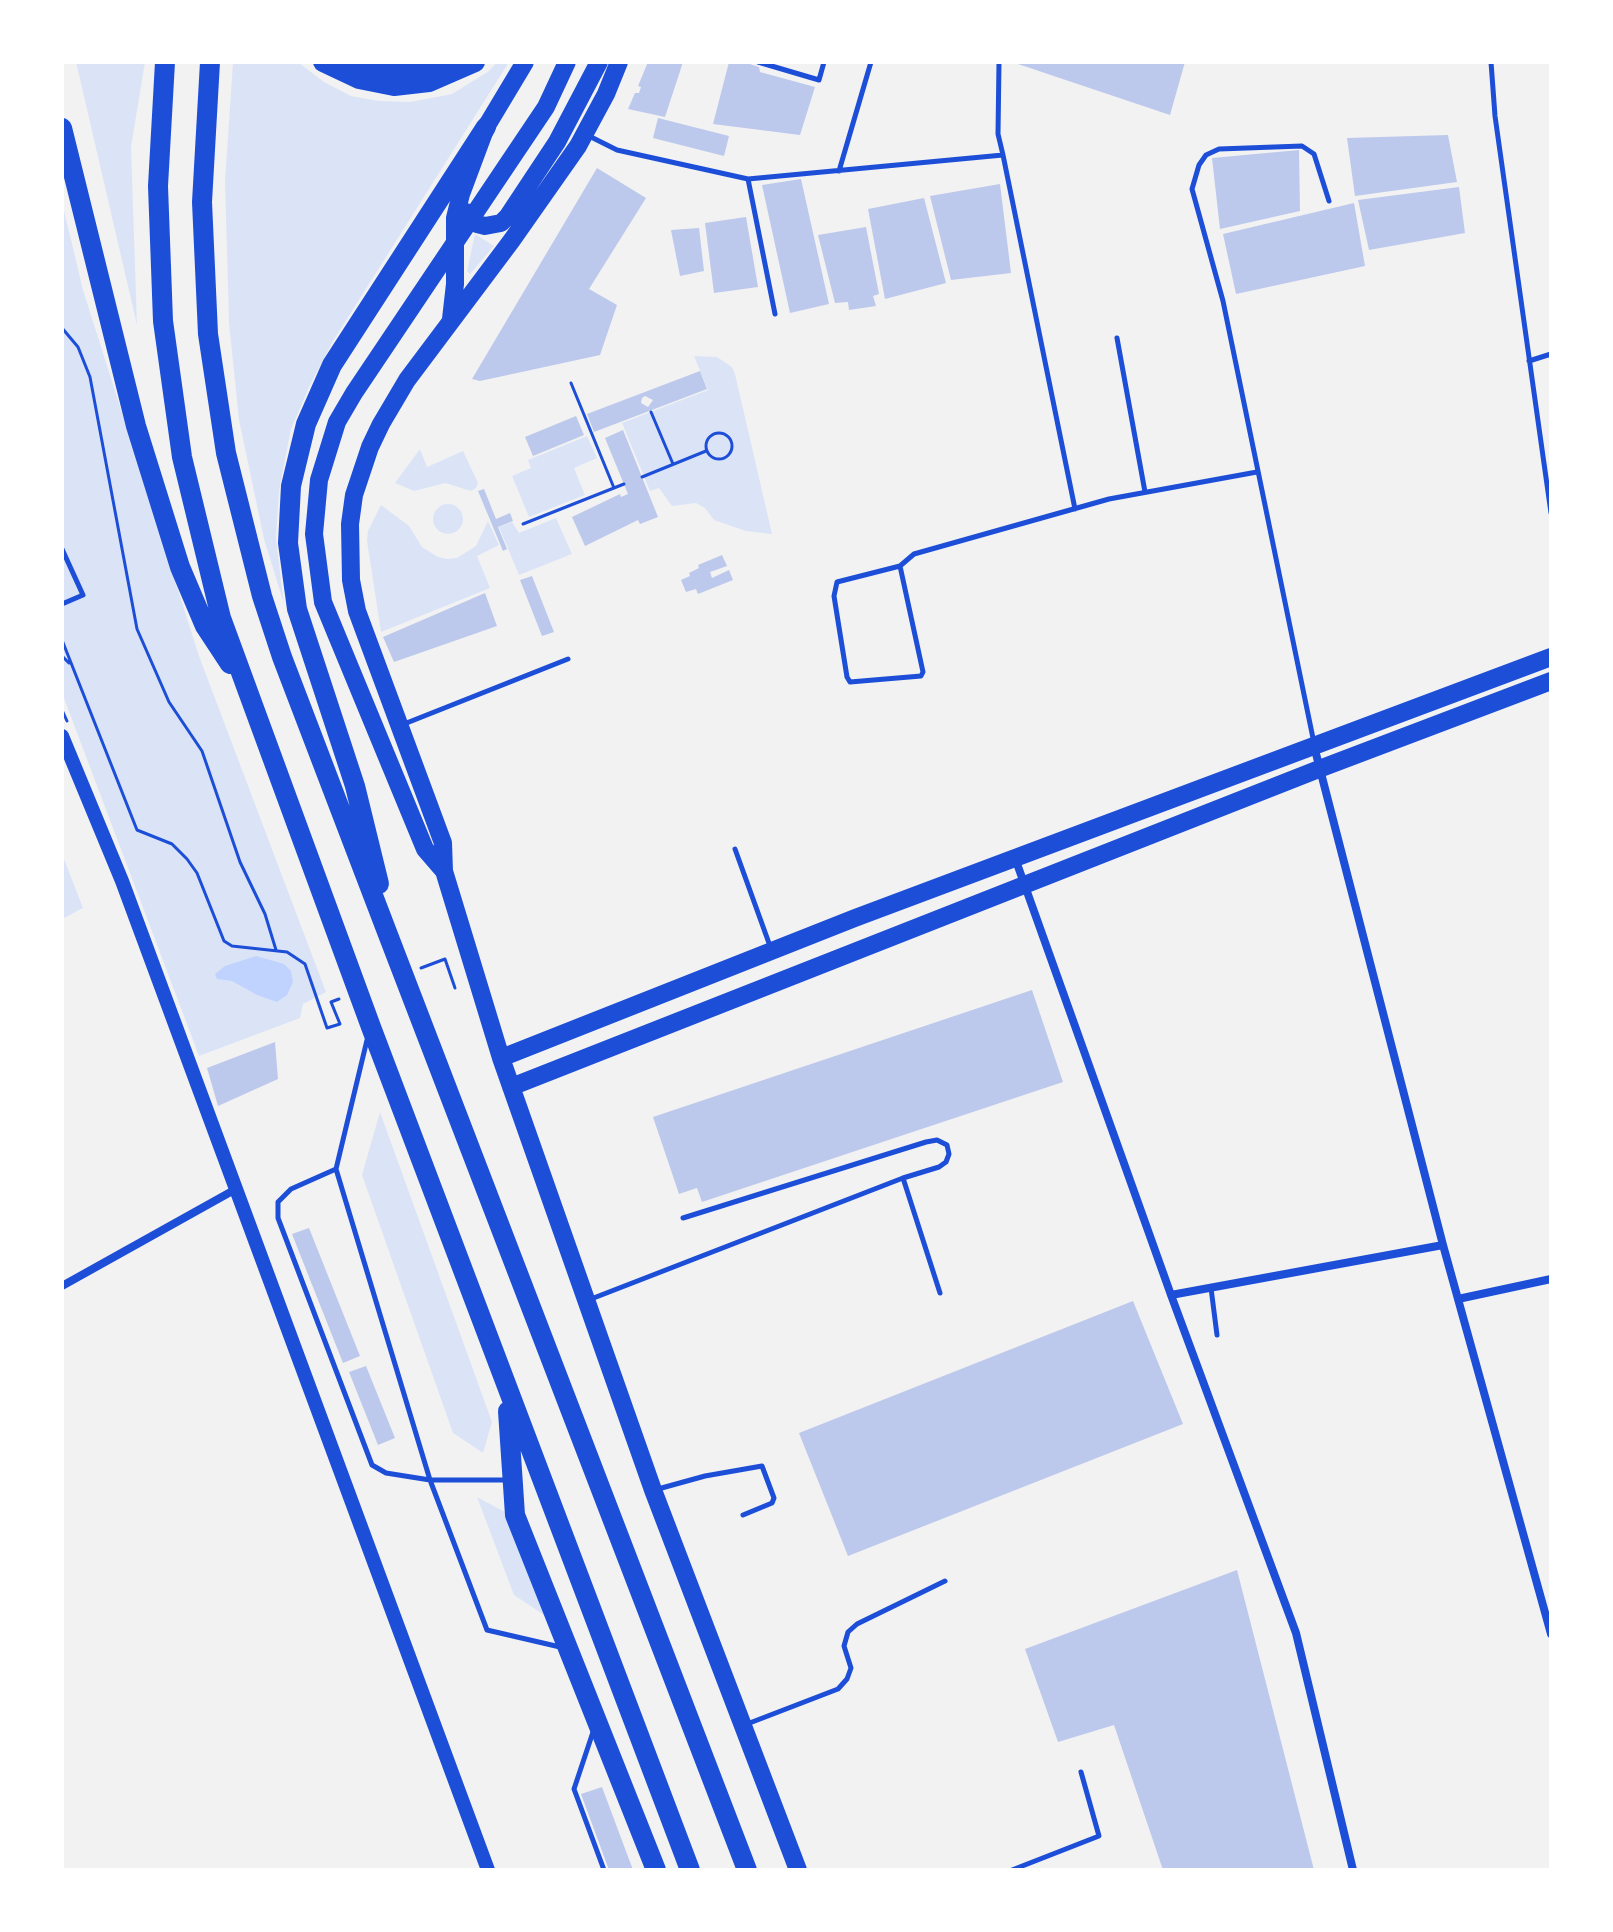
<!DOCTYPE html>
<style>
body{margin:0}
#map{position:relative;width:1613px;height:1932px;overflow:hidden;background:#f2f2f2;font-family:"Zilla Slab",serif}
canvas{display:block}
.frame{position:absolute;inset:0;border:64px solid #fff;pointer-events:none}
</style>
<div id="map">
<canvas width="1613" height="1932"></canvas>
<div class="frame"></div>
</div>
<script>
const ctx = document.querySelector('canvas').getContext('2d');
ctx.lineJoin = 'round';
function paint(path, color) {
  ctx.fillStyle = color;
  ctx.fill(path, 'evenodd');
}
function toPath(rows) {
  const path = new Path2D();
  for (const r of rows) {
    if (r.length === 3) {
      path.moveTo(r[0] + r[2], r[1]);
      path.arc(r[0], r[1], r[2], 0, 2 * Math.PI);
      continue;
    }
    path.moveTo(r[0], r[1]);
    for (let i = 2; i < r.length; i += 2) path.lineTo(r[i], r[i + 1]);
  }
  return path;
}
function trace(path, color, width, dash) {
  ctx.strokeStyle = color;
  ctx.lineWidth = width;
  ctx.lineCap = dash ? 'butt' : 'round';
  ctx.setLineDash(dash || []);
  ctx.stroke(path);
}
const green = toPath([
 [76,62,145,62,131,147,137,325],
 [233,62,298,62,324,82,351,96,379,101,410,102,452,94,489,71,497,62,509,62,333,341,310,385,291,429,279,491,276,538,284,604,264,539,239,420,229,323,225,181],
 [62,202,83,290,199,656,326,992,303,1004,300,1018,199,1056,62,693],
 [475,234,494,246,470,274,467,271],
 [694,356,717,357,732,367,735,374,772,534,746,531,714,520,705,508,696,503,672,506,659,488,650,491,622,423,708,390],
 [587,436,597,458,574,468,585,495,529,517,512,476,531,468,528,460],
 [420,449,427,467,463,451,478,483,476,488,471,491,445,483,414,491,395,483],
 [448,519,15],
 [381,505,409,526,422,547,438,557,448,559,457,558,476,546,488,521,499,545,477,556,490,588,381,632,367,541,368,531],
 [556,518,572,554,519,575,499,527,512,522,519,533],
 [62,854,83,908,62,919],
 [380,1112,492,1422,483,1453,453,1433,362,1175],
 [477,1497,505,1512,550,1619,514,1595]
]);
const water = toPath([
 [256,956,284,964,291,971,293,982,287,995,277,1002,257,995,232,981,217,979,215,974,225,966]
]);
const building = toPath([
 [648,62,683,62,665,117,628,109,635,93,639,93,641,87,638,86],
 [729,62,744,62,759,67,760,72,815,87,800,135,713,124],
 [1012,62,1185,62,1170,115],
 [658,118,729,136,724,156,653,138],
 [1448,135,1457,182,1355,196,1347,138],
 [1299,150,1300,211,1220,229,1212,158],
 [597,168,646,198,589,289,617,305,600,355,480,381,472,379],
 [801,179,829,304,790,313,762,185],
 [1000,184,1011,273,951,280,930,196],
 [1459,187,1465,233,1369,250,1358,200],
 [924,198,946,283,885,299,868,209],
 [1354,203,1365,266,1236,294,1223,234],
 [746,217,758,287,714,293,705,223],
 [866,227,879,294,873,296,876,306,849,310,848,302,835,303,818,235],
 [699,228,704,271,680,276,671,230],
 [700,371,707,389,594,432,587,414],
 [645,396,653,400,648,407,641,403,642,398],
 [576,416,584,435,533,456,525,437],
 [623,430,658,517,640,524,638,520,585,546,572,517,620,494,621,497,628,494,605,438],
 [484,489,496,519,510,513,513,521,498,527,507,549,503,551,478,491],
 [722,555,727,566,710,572,712,578,729,570,733,580,698,594,696,589,686,592,681,580,690,576,689,573,699,568,698,565],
 [532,576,554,632,542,636,520,580],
 [485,593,497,626,394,662,383,637],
 [1032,990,1063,1082,702,1202,697,1188,679,1194,653,1117],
 [275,1042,278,1079,218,1106,207,1068],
 [309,1228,360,1356,343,1363,292,1234],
 [1133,1301,1183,1424,848,1556,799,1433],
 [366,1366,395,1438,378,1445,349,1372],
 [1237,1570,1314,1870,1163,1870,1114,1725,1058,1742,1025,1649],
 [602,1787,633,1870,609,1870,581,1794]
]);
const path = toPath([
 [62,328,78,347,90,377,137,629,169,702,202,751,240,862,265,914,276,950],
 [571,383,614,488],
 [651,412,673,464],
 [719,446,13],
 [642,477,706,451],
 [523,524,624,484],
 [62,640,137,830,172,844,187,859,197,873,224,941,232,946,287,952,305,964,327,1028,340,1024,331,1002,339,999],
 [62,656,69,663],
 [62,710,67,721],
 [421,968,445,959,455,988]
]);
const service = toPath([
 [758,62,819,80,824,62],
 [999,62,998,134,1003,155],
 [1491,62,1495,116,1551,513],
 [589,136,617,150,748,179,775,314],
 [839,171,871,62],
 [748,179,1003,155,1075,509],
 [1117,338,1145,492],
 [1529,361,1551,354],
 [62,549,83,595,62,604],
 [900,566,923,672,921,676,850,682,847,677,834,596,837,582,900,566,914,554,1109,499,1257,472],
 [404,724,568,659],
 [1314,743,1223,301,1192,189,1199,165,1206,155,1219,149,1302,146,1314,154,1329,201],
 [735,849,770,946],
 [367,1040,336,1169,430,1480,506,1480],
 [336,1169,291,1189,278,1202,278,1218,372,1465,386,1473,430,1480,487,1630,560,1647],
 [683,1218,926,1142,937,1140,947,1145,949,1154,946,1162,939,1167,903,1178],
 [1211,1288,1217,1335],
 [591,1299,903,1178,940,1293],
 [658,1489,705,1476,762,1466,774,1498,772,1503,743,1515],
 [747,1724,838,1689,847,1679,851,1668,844,1646,848,1632,857,1624,945,1581],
 [594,1729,574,1789,604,1870],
 [1012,1870,1099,1836,1081,1772]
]);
const minor = toPath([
 [1314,746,1443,1245,1551,1634],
 [1015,858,1171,1295,1296,1633,1353,1870],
 [62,1286,236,1189],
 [1171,1295,1443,1245],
 [1458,1299,1551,1279]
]);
const tertiary = toPath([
 [62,736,122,881,488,1870]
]);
const primary = toPath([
 [352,62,390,72,421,69,441,62],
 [619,62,606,94,578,146,512,240,407,380,381,424,370,447,354,495,350,524,351,580,357,611,443,843,444,871,501,1058,653,1490,798,1870],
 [466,212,477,224,485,226,501,223,508,216,557,142,599,62],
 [451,319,455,284,455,218,461,194,486,127,525,62],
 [444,871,425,849,323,602,314,534,319,480,337,422,354,393,546,107,567,62],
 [501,1058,855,918,1551,657],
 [511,1087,1319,769,1551,681]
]);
const motorway = toPath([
 [165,62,158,186,163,321,182,457,221,618,371,1027,690,1870],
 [210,62,202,202,208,334,226,453,262,596,282,657,387,932,747,1870],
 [323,62,359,79,394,86,429,82,475,62],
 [62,128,136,426,180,567,205,626,230,664],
 [379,884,355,786,297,609,288,543,291,486,306,424,332,365,486,127],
 [508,1411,515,1515,656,1870]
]);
paint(green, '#dbe4f7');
paint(water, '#bfd3fe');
paint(building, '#bdc9ec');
trace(path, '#1d4ed8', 3);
trace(service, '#1d4ed8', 5);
trace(minor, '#1d4ed8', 8);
trace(tertiary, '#1d4ed8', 14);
trace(primary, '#1d4ed8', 18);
trace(motorway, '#1d4ed8', 20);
</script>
